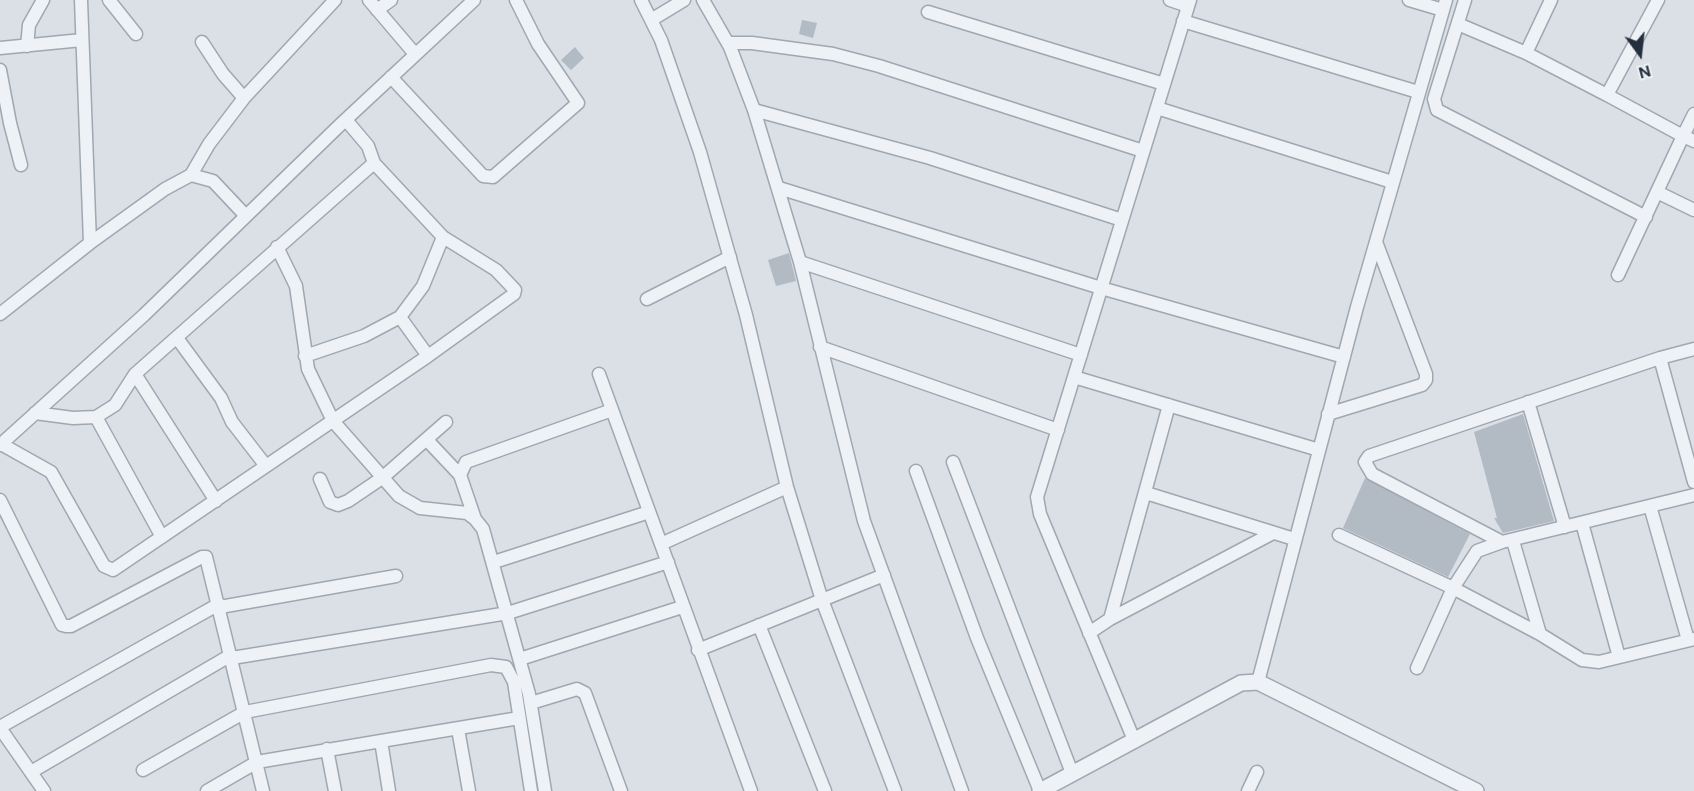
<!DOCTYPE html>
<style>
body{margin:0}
#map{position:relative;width:1694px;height:791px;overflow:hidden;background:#dbe0e7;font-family:"DM Sans",sans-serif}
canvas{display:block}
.north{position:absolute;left:1610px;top:24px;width:60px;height:60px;-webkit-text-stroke:4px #eaeff4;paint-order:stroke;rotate:165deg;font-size:16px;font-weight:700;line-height:24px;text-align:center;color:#242f3d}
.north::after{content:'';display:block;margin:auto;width:21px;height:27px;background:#242f3d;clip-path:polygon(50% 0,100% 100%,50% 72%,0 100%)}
</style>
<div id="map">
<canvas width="1694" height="791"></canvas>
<div class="north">N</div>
</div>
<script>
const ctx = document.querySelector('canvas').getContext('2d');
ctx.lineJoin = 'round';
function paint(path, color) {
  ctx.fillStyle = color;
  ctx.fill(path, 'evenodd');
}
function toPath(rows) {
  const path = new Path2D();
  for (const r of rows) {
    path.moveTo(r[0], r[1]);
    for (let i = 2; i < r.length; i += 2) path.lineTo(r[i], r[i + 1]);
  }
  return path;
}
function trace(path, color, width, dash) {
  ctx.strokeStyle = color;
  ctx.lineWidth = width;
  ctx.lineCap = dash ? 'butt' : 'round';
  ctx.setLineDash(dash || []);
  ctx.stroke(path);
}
const building = toPath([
 [802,20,817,23,813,38,799,34],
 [575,47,584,58,571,70,561,60],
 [789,253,796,281,776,286,768,260],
 [1523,414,1554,521,1503,533,1494,518,1497,518,1474,432],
 [1365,478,1470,534,1448,577,1343,528]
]);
const minor = toPath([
 [109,0,136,34],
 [369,0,415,54],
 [641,0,661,40,700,152,746,315,787,487,822,600,895,791],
 [703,0,730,47,754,110,800,262,864,521,962,791],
 [1170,0,1188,6],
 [1409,0,1443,10],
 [1465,0,1434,99,1437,110,1646,217],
 [1658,0,1607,95,1683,136,1694,114],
 [377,10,391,0],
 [928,12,1164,84],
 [651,20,684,0],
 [1183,21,1418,92],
 [1458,24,1526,53,1607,95],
 [202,42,223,74,244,98],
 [728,43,752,43,833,54,879,66,1143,151],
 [27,46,29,25,43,0],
 [0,48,82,40],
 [1526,53,1551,0],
 [0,70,10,123,21,165],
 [391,77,483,176,493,177,578,103,538,44,516,0],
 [1157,108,1392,182],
 [754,110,930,158,1122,220],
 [191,175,209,144,244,98,335,0],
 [779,188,1101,288,1344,357],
 [1657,192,1694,210],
 [90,243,165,189,191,175,213,181,246,216],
 [277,247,296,286,308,369,333,421,399,496,420,508,467,513,475,519,483,529,529,694,545,791],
 [800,262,1081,355],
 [1618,275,1683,136,1694,141],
 [647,299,730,257],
 [0,314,90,243,81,0],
 [400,317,428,356],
 [177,338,221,398,232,422,266,466],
 [820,347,1058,430],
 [305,356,364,336,400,317,423,286,443,237],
 [1660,358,1694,482],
 [135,374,216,501],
 [599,374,751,791],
 [1074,377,1319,450],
 [1528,402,1565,527],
 [35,413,73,418,96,417,115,405,135,374,374,163],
 [1328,414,1422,385,1426,380,1426,374,1376,242],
 [96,417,162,537],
 [427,440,460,475],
 [1,444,51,472,104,566,113,570,428,356,514,294,515,290,496,270,443,237,374,163,368,146,346,120],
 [0,445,144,315,341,124,474,0],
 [953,462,1072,773],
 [916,471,977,638,1040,791],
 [320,479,330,502,338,505,348,501,382,478,446,422],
 [1146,493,1294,539],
 [0,500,62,625,66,626,71,626,202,557,206,557,263,791],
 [1650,506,1688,640],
 [475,519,460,475,466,462,612,410],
 [1582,523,1619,657],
 [1339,535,1453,588,1540,634,1582,660,1599,662,1694,639],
 [1513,541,1540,634],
 [1502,542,1372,474,1365,462,1369,456,1660,358,1694,349],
 [661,544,787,487],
 [494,562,649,512],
 [220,607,396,576],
 [1110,619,1273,533],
 [759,625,825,791],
 [1089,633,1110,619,1169,405],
 [698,650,884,575],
 [232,658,508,613,668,562],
 [520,659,682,607],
 [1417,668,1453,588,1477,551,1502,542,1694,495],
 [1258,682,1357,307,1446,0],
 [531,703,577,689,585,693,621,791],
 [0,727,219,604],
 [0,728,44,791],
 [458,729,469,791],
 [1134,740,1040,514,1037,497,1190,0],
 [381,741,519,718],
 [327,749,335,791],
 [143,770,245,712,491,665,506,667,514,682,531,791],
 [31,772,231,655],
 [207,791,257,762,381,741,389,791],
 [1248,791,1257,772]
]);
const tertiary = toPath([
 [1040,791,1241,683,1258,682,1476,791]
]);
paint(building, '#b2bac4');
trace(minor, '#a0a7b1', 15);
trace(tertiary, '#a0a7b1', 18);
trace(minor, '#eef1f5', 12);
trace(tertiary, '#eef1f5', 15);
</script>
